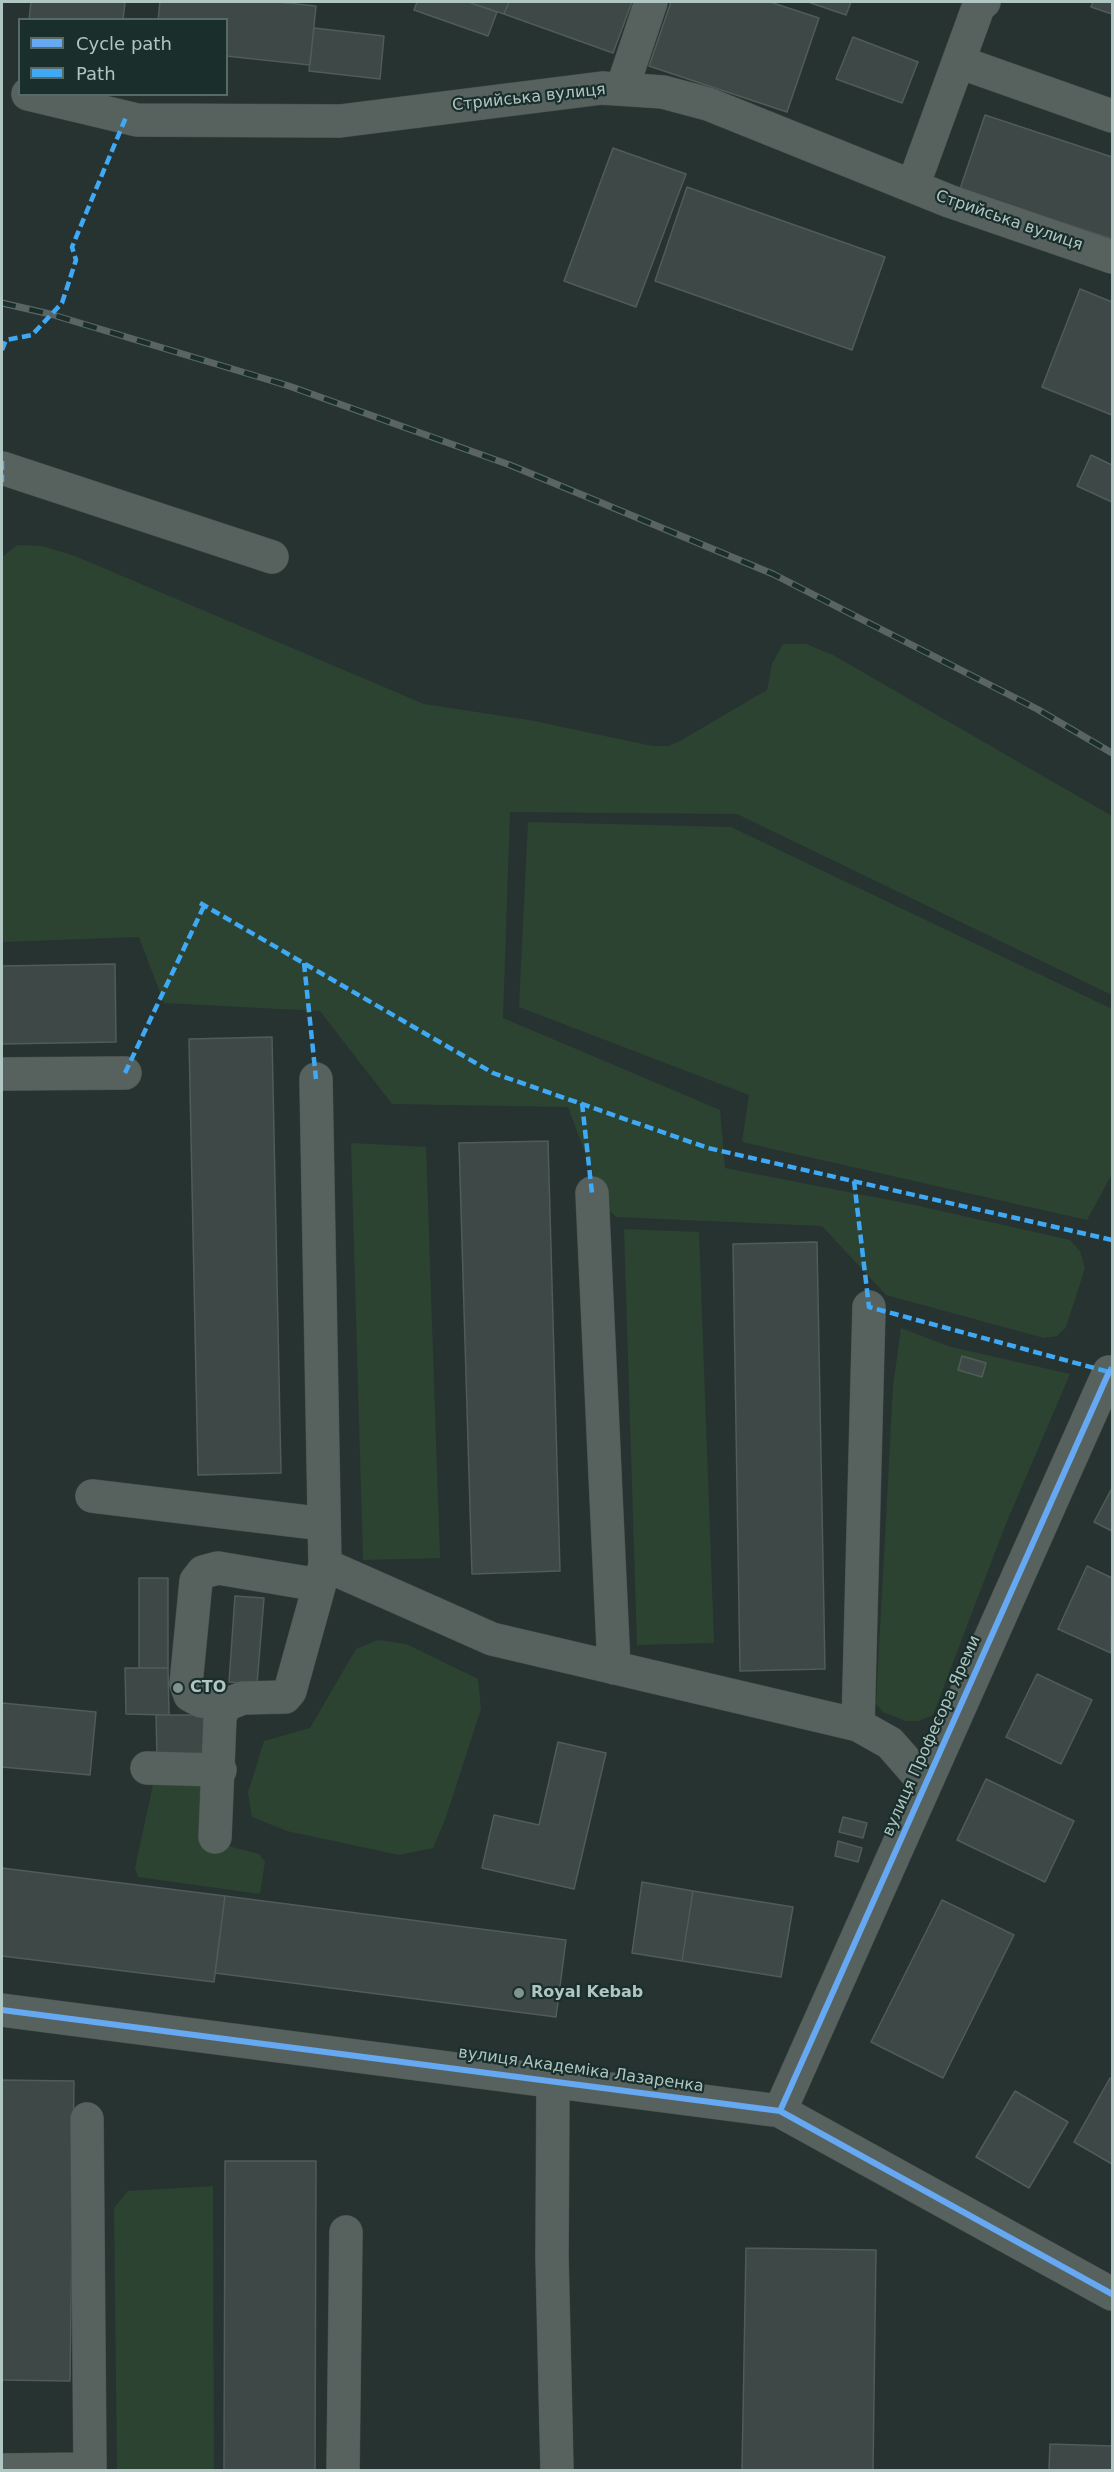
<!DOCTYPE html>
<meta charset="utf-8">
<style>
body{margin:0}
#map{position:relative;width:1114px;height:2472px;overflow:hidden;background:#273330;font-family:"DejaVu Sans",sans-serif}
canvas{display:block}
.frame{position:absolute;inset:0;border:3px solid #b0c6c2;pointer-events:none}
.legend{position:absolute;left:18px;top:18px;width:210px;height:78px;box-sizing:border-box;background:#1a2e2b;border:2px solid #566b67;margin:0;padding:8px 10px;list-style:none;font-size:18px;color:#b0c6c2}
.legend li{display:flex;align-items:center;gap:12px;height:30px}
.legend b{width:30px;border:2px solid #566b67}
</style>
<div id="map">
<canvas width="1114" height="2472"></canvas>
<div class="frame"></div>
<ul class="legend">
<li><b style="height:8px;background:#66a8f1"></b>Cycle path</li>
<li><b style="height:8px;background:#3fa9f5"></b>Path</li>
</ul>
</div>
<script>
const ctx = document.querySelector('canvas').getContext('2d');
ctx.lineJoin = 'round';
function paint(path, color) {
  ctx.fillStyle = color;
  ctx.fill(path, 'evenodd');
}
function toPath(rows) {
  const path = new Path2D();
  for (const r of rows) {
    path.moveTo(r[0], r[1]);
    for (let i = 2; i < r.length; i += 2) path.lineTo(r[i], r[i + 1]);
  }
  return path;
}
function trace(path, color, width, dash) {
  ctx.strokeStyle = color;
  ctx.lineWidth = width;
  ctx.lineCap = dash ? 'butt' : 'round';
  ctx.setLineDash(dash || []);
  ctx.stroke(path);
}
function label(font, color, halo, rows, align = 'center') {
  ctx.font = font + ' "DejaVu Sans",sans-serif';
  ctx.lineWidth = 4.5;
  ctx.setLineDash([]);
  ctx.textBaseline = 'middle';
  ctx.strokeStyle = halo;
  ctx.fillStyle = color;
  for (const [text, x, y, turn = 0] of rows) {
    ctx.save();
    ctx.translate(x, y);
    ctx.rotate((+turn || 0) * Math.PI / 180);
    ctx.textAlign = isNaN(turn) ? turn : align;
    if (halo) ctx.strokeText(text, 0, 0);
    ctx.fillText(text, 0, 0);
    ctx.restore();
  }
}
const green = toPath([
 [17,545,42,546,75,556,424,704,529,720,652,746,668,746,680,741,767,690,772,664,783,644,806,644,833,655,1112,816,1112,995,737,814,510,812,503,1018,720,1110,725,1168,910,1204,1070,1240,1080,1251,1085,1268,1066,1327,1057,1336,1044,1338,886,1295,822,1226,616,1217,605,1206,568,1107,392,1104,320,1011,164,1003,139,937,2,942,2,557],
 [528,822,731,827,1112,1009,1112,1174,1087,1220,742,1142,749,1095,519,1007],
 [351,1143,426,1147,440,1558,363,1560],
 [624,1229,699,1232,714,1643,637,1645],
 [901,1328,951,1347,1070,1374,1005,1526,933,1715,918,1721,906,1721,883,1712,876,1704,893,1387],
 [378,1640,406,1644,478,1679,481,1709,445,1820,433,1848,399,1855,287,1831,252,1817,248,1793,264,1741,310,1728,356,1649],
 [163,1784,205,1786,228,1846,259,1854,265,1862,260,1894,138,1877,135,1868,153,1785],
 [213,2186,214,2470,117,2470,114,2208,128,2191]
]);
const building = toPath([
 [31,2,125,2,123,20,29,20,31,2],
 [160,2,278,2,316,6,310,65,226,56,226,20,158,20,160,2],
 [417,2,468,2,497,12,488,36,414,10,417,2],
 [468,2,509,2,504,14,468,2],
 [509,2,632,2,613,53,504,14,509,2],
 [671,2,770,2,819,18,787,112,649,66,671,2],
 [808,2,851,2,846,15,808,2],
 [1093,2,1112,2,1112,14,1091,7,1093,2],
 [314,28,384,36,380,79,309,71,314,28],
 [853,37,918,62,902,103,836,79,853,37],
 [985,115,1112,157,1112,239,960,189,985,115],
 [613,148,686,174,636,307,564,281,613,148],
 [687,187,885,257,852,350,655,281,687,187],
 [1080,289,1112,302,1112,415,1042,387,1080,289],
 [1091,455,1112,465,1112,502,1077,486,1091,455],
 [115,964,116,1042,2,1044,2,966,115,964],
 [272,1037,281,1473,198,1475,189,1039,272,1037],
 [548,1141,560,1571,472,1574,459,1143,548,1141],
 [817,1242,825,1669,740,1671,733,1244,817,1242],
 [962,1356,986,1363,982,1377,958,1370,962,1356],
 [1112,1488,1112,1531,1094,1522,1112,1488],
 [1087,1566,1112,1578,1111,1653,1058,1629,1087,1566],
 [139,1578,168,1578,168,1668,139,1668,139,1578],
 [235,1596,264,1598,257,1684,229,1682,235,1596],
 [125,1668,168,1668,169,1715,126,1714,125,1668],
 [1037,1674,1092,1700,1061,1764,1006,1737,1037,1674],
 [2,1703,96,1712,90,1775,2,1767,2,1703],
 [156,1715,213,1715,213,1757,157,1757,156,1715],
 [558,1742,606,1753,574,1889,482,1868,494,1815,539,1825,558,1742],
 [986,1779,1074,1821,1045,1882,957,1840,986,1779],
 [843,1817,867,1823,863,1838,839,1832,843,1817],
 [838,1841,862,1848,858,1862,835,1856,838,1841],
 [2,1868,225,1896,214,1982,2,1956,2,1868],
 [642,1882,693,1891,682,1961,632,1953,642,1882],
 [693,1891,793,1907,781,1977,682,1961,693,1891],
 [225,1896,566,1940,556,2017,215,1973,225,1896],
 [942,1900,1014,1935,943,2078,871,2042,942,1900],
 [1110,2078,1112,2079,1112,2164,1074,2142,1110,2078],
 [2,2080,74,2081,70,2381,2,2380,2,2080],
 [1015,2091,1068,2122,1029,2188,976,2157,1015,2091],
 [225,2161,316,2161,315,2470,224,2470,225,2161],
 [746,2248,876,2250,873,2470,742,2470,746,2248],
 [1050,2444,1112,2446,1112,2470,1049,2470,1050,2444]
]);
const minor = toPath([
 [959,62,1112,116],
 [622,89,651,2],
 [28,94,137,120,340,121,602,88,663,92,708,104,949,201,1112,257],
 [913,186,979,5,984,2],
 [2,468,272,557],
 [2,1074,125,1073],
 [592,1193,614,1668],
 [92,1496,324,1524],
 [325,1565,492,1639,858,1725,890,1743,925,1783],
 [225,1705,201,1701,190,1695,186,1684,196,1581,203,1572,218,1568,319,1585],
 [858,1725,869,1307],
 [147,1768,220,1770],
 [215,1837,220,1717,225,1705,243,1698,285,1697,290,1691,325,1565,316,1079],
 [2,2010,780,2111,1112,2294],
 [553,2080,552,2257,557,2470],
 [780,2111,1109,1372],
 [87,2119,90,2470],
 [2,2470,90,2469],
 [343,2470,346,2232]
]);
const rail = toPath([
 [2,303,50,314,289,386,510,465,773,574,1037,709,1112,753]
]);
const quiet = toPath([
 [2,350,6,340,32,335,62,303,76,260,72,247,126,117],
 [2,461,2,482],
 [200,903,493,1073,708,1148,1112,1240],
 [304,963,316,1079],
 [125,1073,204,906],
 [582,1103,592,1193],
 [854,1181,869,1307,1109,1372,1111,1367]
]);
const cycleway = toPath([
 [2,2010,780,2111,1112,2294],
 [780,2111,1109,1372]
]);
const markers = [
 [178,1688,6,"#80938f"],
 [519,1993,6,"#80938f"]
];
const streetNames = [
 ["Стрийська вулиця",529,98,-6],
 ["Стрийська вулиця",1009,221,19],
 ["вулиця Професора Яреми",932,1736,-66],
 ["вулиця Академіка Лазаренка",581,2070,8]
];
const poiNames = [
 ["СТО",190,1688],
 ["Royal Kebab",531,1993]
];
paint(green, '#2d4332');
paint(building, '#3e4846');
trace(building, '#4f5c59', 1.5);
trace(minor, '#454e4c', 34);
trace(minor, '#57625f', 33);
trace(rail, '#5a6563', 7);
trace(rail, '#1a2e2b', 4.5, [14]);
trace(quiet, '#3fa9f5', 4.5, [9, 4.5]);
trace(cycleway, '#66a8f1', 6);
for (const [x, y, r, color] of markers) {
  const dot = new Path2D();
  dot.arc(x, y, r, 0, 2 * Math.PI);
  ctx.fillStyle = color;
  ctx.fill(dot);
  trace(dot, '#1a2e2b', 2);
}
label('16px', '#b0c6c2', '#1a2e2b', streetNames);
label('bold 16px', '#b0c6c2', '#1a2e2b', poiNames, 'left');
</script>
